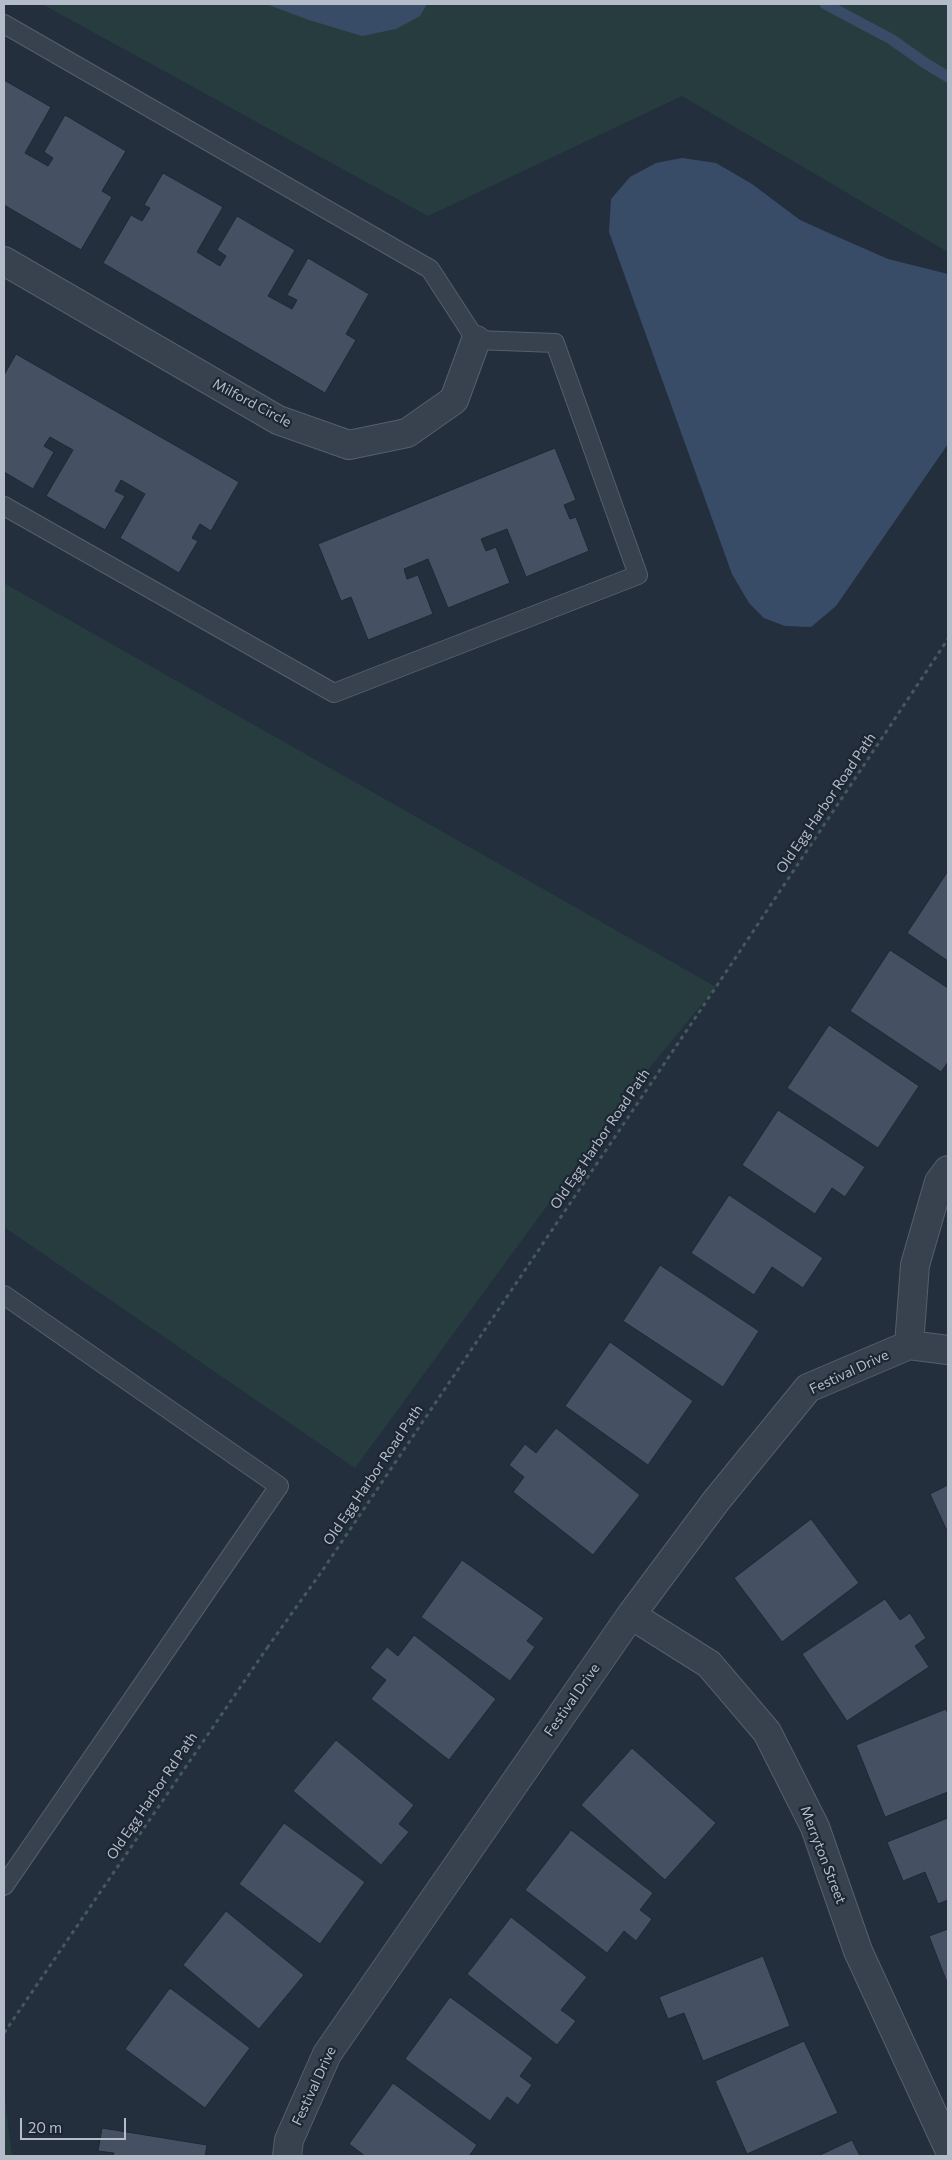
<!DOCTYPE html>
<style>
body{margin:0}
#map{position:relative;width:952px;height:2160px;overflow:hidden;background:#242f3e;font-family:Commissioner,sans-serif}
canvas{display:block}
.frame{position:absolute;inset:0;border:5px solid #b4bcc9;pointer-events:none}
.scale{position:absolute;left:20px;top:2118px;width:106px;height:22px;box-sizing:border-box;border:2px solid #b4bcc9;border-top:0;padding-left:6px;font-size:15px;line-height:18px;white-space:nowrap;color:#b4bcc9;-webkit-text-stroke:4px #1d2633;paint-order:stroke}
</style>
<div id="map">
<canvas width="952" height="2160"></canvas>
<div class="frame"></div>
<div class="scale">20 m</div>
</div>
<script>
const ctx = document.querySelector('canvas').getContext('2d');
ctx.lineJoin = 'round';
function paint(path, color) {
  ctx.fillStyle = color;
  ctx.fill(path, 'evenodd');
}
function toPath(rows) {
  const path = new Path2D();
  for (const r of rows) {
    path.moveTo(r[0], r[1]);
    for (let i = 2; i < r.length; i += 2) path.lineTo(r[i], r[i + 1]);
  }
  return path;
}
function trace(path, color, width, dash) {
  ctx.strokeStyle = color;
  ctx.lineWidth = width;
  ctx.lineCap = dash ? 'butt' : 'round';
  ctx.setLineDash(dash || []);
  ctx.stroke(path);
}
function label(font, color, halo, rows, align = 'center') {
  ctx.font = font + ' Commissioner,sans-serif';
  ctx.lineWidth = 4.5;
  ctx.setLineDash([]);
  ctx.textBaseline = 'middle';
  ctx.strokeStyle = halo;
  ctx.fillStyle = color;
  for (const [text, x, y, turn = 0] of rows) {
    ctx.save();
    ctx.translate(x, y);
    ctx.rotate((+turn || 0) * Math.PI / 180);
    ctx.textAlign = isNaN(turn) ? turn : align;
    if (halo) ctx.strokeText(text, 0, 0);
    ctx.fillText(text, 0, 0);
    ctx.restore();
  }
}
const green = toPath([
 [42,4,948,4,948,252,682,96,428,216],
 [4,583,716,987,637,1083,355,1468,4,1227],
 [4,2087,6,2109,12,2156,4,2156]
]);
const water = toPath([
 [266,4,427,4,420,16,396,29,362,36,309,20],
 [682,158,716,163,752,184,800,220,831,234,888,259,948,274,948,444,836,606,811,627,785,626,764,618,749,603,732,574,609,232,611,199,630,177,656,163]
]);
const stream = toPath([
 [825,4,891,39,925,63,948,77]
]);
const building = toPath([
 [4,80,51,107,25,153,48,166,53,158,44,152,65,115,126,151,102,191,112,197,81,250,4,205,4,80],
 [163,173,223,207,197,252,220,266,226,256,217,250,237,216,295,250,268,296,292,309,297,300,287,295,308,258,369,294,346,334,356,340,325,393,103,263,131,215,142,221,150,208,144,205,163,173],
 [16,354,239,482,211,531,200,524,192,538,198,541,179,573,120,538,145,494,121,480,115,491,125,496,105,530,46,496,73,450,50,437,44,446,54,452,33,489,4,472,4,375,16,354],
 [555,448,576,500,564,505,570,519,576,517,589,551,526,577,507,529,481,539,486,551,496,547,510,583,448,608,428,559,404,569,407,579,418,575,433,614,368,640,351,597,341,601,318,544,555,448],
 [948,871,948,961,907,933,948,871],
 [890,950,948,988,948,1062,941,1072,850,1011,890,950],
 [829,1025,919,1086,878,1148,787,1088,829,1025],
 [778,1110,865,1167,845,1197,832,1188,815,1214,742,1165,778,1110],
 [729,1195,823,1258,803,1288,772,1267,754,1295,691,1253,729,1195],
 [660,1265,759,1331,723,1387,623,1321,660,1265],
 [610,1342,693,1401,648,1465,565,1406,610,1342],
 [556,1428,640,1495,593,1555,513,1492,524,1477,509,1465,525,1444,536,1453,556,1428],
 [948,1485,948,1533,930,1494,948,1485],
 [811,1519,859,1583,782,1642,734,1578,811,1519],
 [462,1560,544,1618,527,1641,535,1647,510,1681,421,1617,462,1560],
 [885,1599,900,1620,910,1613,926,1638,915,1646,929,1667,847,1721,802,1654,885,1599],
 [414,1635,496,1699,449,1760,371,1699,386,1680,370,1668,387,1647,398,1656,414,1635],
 [946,1709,948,1714,948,1792,885,1817,856,1745,946,1709],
 [336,1740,414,1805,399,1824,409,1832,381,1865,293,1791,336,1740],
 [632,1748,716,1823,665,1880,581,1805,632,1748],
 [948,1818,948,1900,938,1904,925,1872,903,1881,887,1842,948,1818],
 [284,1823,365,1882,320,1944,239,1884,284,1823],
 [571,1830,653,1893,640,1910,652,1919,636,1941,624,1931,607,1953,525,1890,571,1830],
 [226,1911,304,1975,259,2029,183,1965,226,1911],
 [511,1917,587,1977,561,2010,576,2021,557,2045,467,1974,511,1917],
 [948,1929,948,1985,929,1936,948,1929],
 [763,1956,790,2026,703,2061,684,2013,668,2019,659,1997,763,1956],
 [170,1988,250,2048,205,2108,125,2049,170,1988],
 [450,1997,533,2058,520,2076,532,2085,518,2105,507,2097,490,2121,405,2059,450,1997],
 [804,2041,838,2113,747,2154,715,2081,804,2041],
 [393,2083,477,2145,469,2156,365,2156,349,2144,393,2083],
 [102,2128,207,2145,205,2156,113,2156,114,2153,98,2151,102,2128],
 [852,2140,860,2156,818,2156,852,2140]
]);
const path = toPath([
 [267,1648,320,1574,716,987,948,639],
 [4,2033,267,1648]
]);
const lane = toPath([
 [4,24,430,269,476,340,555,343,638,575,334,693,4,506],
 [4,1295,279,1486,4,1886]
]);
const street = toPath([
 [4,261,278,420,349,445,407,433,454,400,476,340],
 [909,1345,915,1265,939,1182,948,1170],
 [631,1615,709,1664,767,1732,815,1827,858,1951,948,2147],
 [287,2156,289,2140,327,2054,631,1615,716,1501,808,1388,909,1345,948,1350]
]);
const streetNames = [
 ["Milford Circle",252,403,28],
 ["Old Egg Harbor Road Path",826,803,-56],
 ["Old Egg Harbor Road Path",600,1139,-56],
 ["Festival Drive",849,1372,-25],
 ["Old Egg Harbor Road Path",373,1475,-56],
 ["Festival Drive",572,1700,-55],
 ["Old Egg Harbor Rd Path",152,1796,-56],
 ["Merryton Street",823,1855,69],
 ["Festival Drive",314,2086,-65]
];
paint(green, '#263c3f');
paint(water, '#394c67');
trace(stream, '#394c67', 11);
paint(building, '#455162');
trace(building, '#1f2835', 1);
trace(lane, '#565f6c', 20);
trace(street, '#565f6c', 30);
trace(path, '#44595c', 3, [4, 4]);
trace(lane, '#38414e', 18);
trace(street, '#38414e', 28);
label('14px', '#b4bcc9', '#1d2633', streetNames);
</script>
